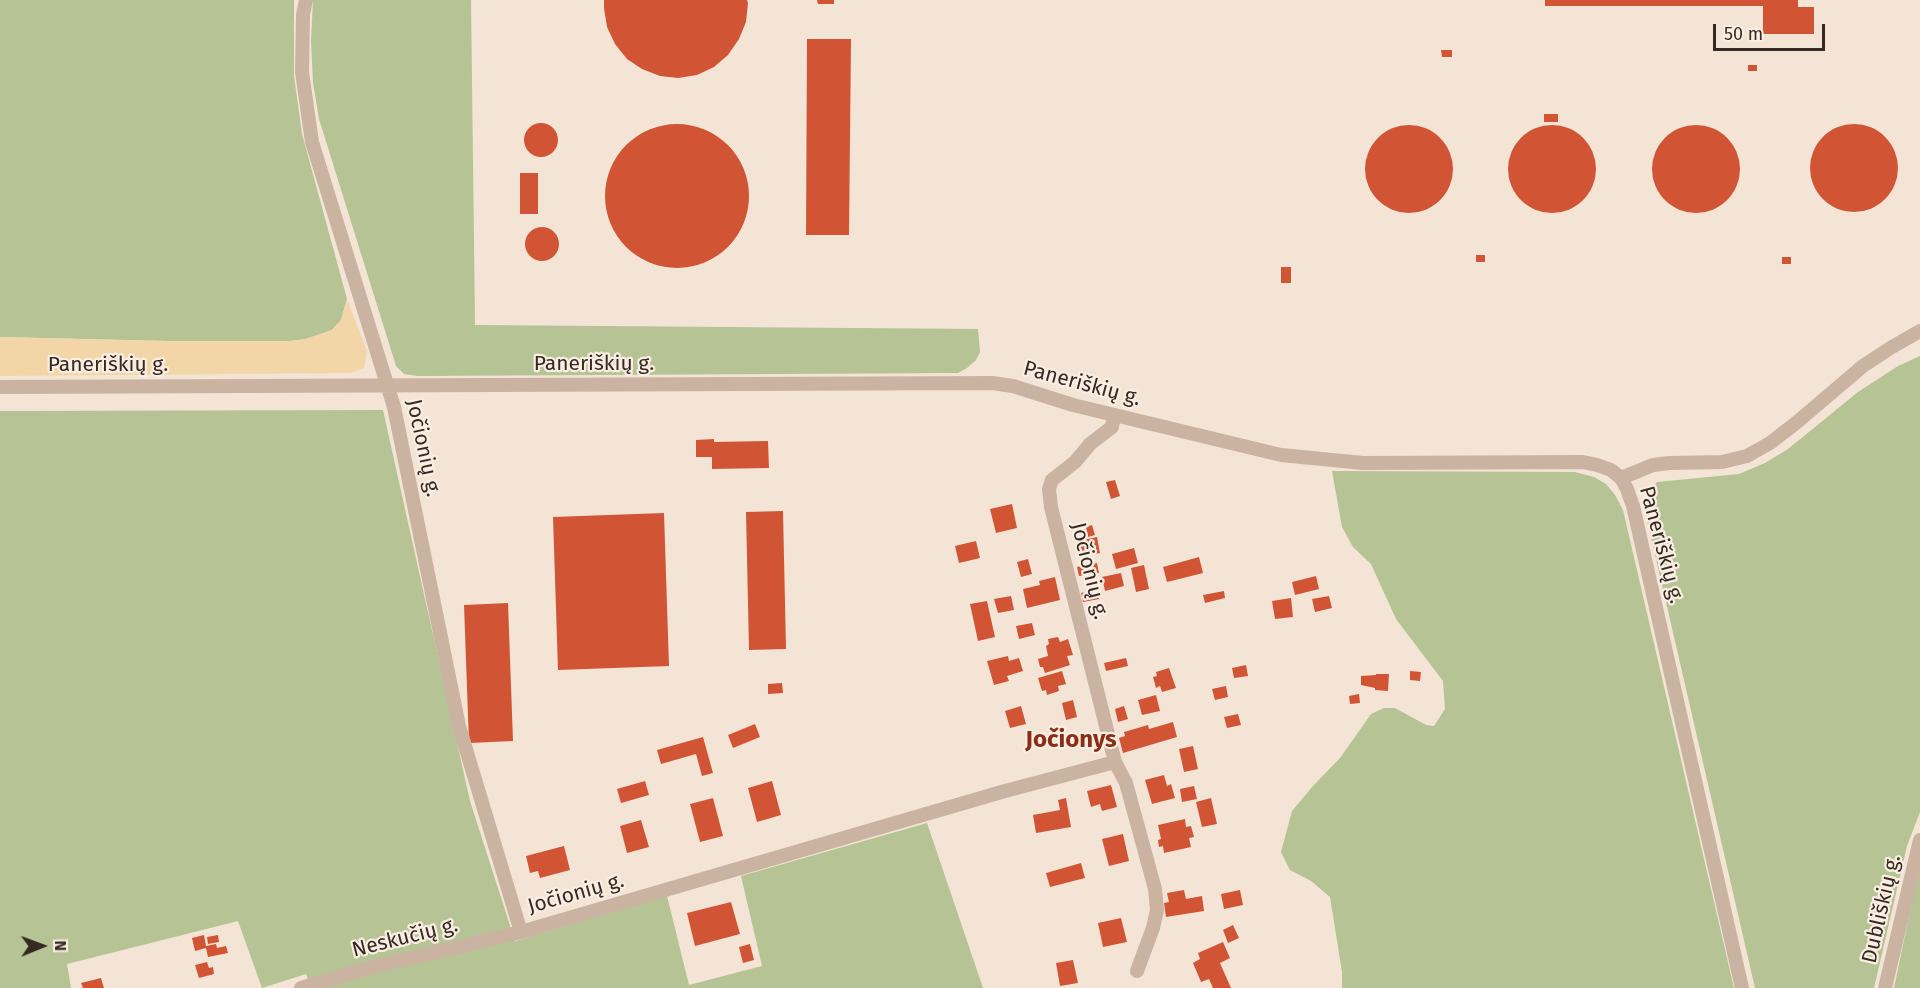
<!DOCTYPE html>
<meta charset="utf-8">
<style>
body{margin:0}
#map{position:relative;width:1920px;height:988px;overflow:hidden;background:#f3e4d5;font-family:"Fira Sans",sans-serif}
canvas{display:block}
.north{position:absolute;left:12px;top:916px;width:60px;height:60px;-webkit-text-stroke:4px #faeee2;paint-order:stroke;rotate:89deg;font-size:16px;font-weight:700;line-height:24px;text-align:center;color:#352924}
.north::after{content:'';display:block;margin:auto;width:21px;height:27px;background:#352924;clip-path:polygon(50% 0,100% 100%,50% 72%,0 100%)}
.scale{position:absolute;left:1713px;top:24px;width:112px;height:27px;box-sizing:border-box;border:3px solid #352924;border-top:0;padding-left:8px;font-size:18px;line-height:21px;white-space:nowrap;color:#352924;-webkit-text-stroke:4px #faeee2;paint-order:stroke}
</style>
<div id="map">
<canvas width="1920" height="988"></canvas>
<div class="north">N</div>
<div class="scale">50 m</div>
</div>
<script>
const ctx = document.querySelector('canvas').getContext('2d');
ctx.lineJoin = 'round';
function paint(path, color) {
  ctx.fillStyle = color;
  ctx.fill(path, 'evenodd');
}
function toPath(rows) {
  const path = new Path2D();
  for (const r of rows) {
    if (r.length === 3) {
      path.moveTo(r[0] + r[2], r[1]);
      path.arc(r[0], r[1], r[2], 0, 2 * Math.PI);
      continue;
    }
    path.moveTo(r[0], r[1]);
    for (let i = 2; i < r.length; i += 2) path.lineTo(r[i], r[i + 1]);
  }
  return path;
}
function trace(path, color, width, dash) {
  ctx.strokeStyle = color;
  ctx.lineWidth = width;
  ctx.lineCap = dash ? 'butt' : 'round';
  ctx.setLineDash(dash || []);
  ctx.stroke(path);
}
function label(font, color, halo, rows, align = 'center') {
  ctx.font = font + ' "Fira Sans",sans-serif';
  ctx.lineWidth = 4.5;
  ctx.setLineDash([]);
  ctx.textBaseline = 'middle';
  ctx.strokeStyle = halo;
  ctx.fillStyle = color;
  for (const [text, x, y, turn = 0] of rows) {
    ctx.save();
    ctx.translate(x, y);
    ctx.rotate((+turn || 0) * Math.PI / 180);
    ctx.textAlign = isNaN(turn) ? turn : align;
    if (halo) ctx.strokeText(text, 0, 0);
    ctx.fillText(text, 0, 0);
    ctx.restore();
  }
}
const green = toPath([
 [0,0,294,0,294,76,302,134,347,299,341,320,332,330,306,339,290,341,167,341,0,337],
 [313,0,471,0,475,325,978,329,980,352,976,360,967,368,958,373,418,376,404,374,396,366,319,119,313,83,311,41],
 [1920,356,1920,812,1907,846,1874,988,1755,988,1645,511,1649,492,1657,482,1739,474,1765,463,1788,449,1858,392,1898,366],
 [383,410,470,801,515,941,667,896,689,985,762,966,741,876,927,823,983,988,311,988,306,974,262,988,238,921,67,964,71,988,0,988,0,411],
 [1332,471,1575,472,1594,477,1606,484,1615,495,1623,510,1734,988,1342,988,1342,972,1330,897,1311,881,1290,870,1281,852,1292,811,1313,786,1340,758,1371,714,1384,708,1395,708,1426,725,1434,726,1445,709,1443,681,1396,619,1371,564,1353,547,1342,527],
 [1920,871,1920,988,1894,988,1916,883]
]);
const sand = toPath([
 [347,299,367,351,364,368,351,373,0,376,0,337,167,341,290,341,306,339,332,330,341,320]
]);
const building = toPath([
 [604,0,747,0,748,3,746,22,739,39,728,55,714,67,697,75,678,78,660,76,642,69,627,59,615,44,607,27,604,8],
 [817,0,834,0,834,4,818,4],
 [1545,0,1798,0,1798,7,1814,7,1814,34,1763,34,1763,6,1545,6],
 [807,39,851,39,849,235,806,235],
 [1441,50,1452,50,1452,57,1442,57],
 [1748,65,1757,65,1757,71,1748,71],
 [1544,114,1558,114,1558,122,1544,122],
 [541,140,17],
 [1854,168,44],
 [677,196,72],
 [1696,169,44],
 [1552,169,44],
 [1409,169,44],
 [520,173,538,173,538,214,520,214],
 [542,244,17],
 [1476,255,1485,255,1485,262,1476,262],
 [1782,257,1791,257,1791,264,1782,264],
 [1281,267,1291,267,1291,283,1281,283],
 [714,439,714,442,768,441,769,468,712,469,712,457,696,457,696,440],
 [1115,480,1120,496,1111,499,1106,482],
 [1012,504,1017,528,996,533,990,509],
 [783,511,786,649,749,650,746,512],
 [664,513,669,666,558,670,553,517],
 [1092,525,1095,535,1088,537,1086,527],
 [1097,537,1100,553,1082,557,1079,541],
 [976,541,980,558,959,563,955,546],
 [1134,548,1138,563,1116,569,1112,554],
 [1199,557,1203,573,1167,582,1163,567],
 [1028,559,1032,574,1021,577,1017,562],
 [1097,563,1099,573,1079,576,1077,567],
 [1144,565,1149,589,1136,592,1131,568],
 [1121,573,1124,586,1105,591,1102,577],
 [1316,576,1319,589,1295,595,1292,582],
 [1055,577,1060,600,1027,608,1023,589,1040,585,1039,581],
 [1098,590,1099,599,1083,602,1081,593],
 [1224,591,1225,598,1205,603,1203,595],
 [1011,596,1014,610,998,613,994,599],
 [1329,596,1332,608,1315,612,1312,599],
 [1291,598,1293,617,1275,619,1272,601],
 [987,601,995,637,978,641,970,604],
 [508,603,513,741,469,743,464,605],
 [1032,623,1035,635,1019,639,1016,626],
 [1058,637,1060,642,1068,639,1073,655,1067,656,1070,665,1045,673,1043,667,1040,667,1038,659,1048,656,1046,646,1049,644,1048,639],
 [1008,656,1009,661,1019,658,1023,671,1007,676,1009,681,994,685,987,661],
 [1126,658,1128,666,1106,671,1104,663],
 [1246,665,1248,676,1234,678,1232,668],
 [1169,668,1176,688,1162,692,1160,686,1156,688,1153,677,1157,676,1156,672],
 [1062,671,1066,684,1058,686,1059,691,1047,695,1046,690,1042,691,1038,678],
 [1410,671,1421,672,1420,681,1410,680],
 [1376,674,1389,674,1388,691,1375,690,1375,688,1361,685,1361,676,1376,675],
 [782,683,783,693,768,694,768,684],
 [1226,686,1228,697,1215,700,1212,689],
 [1359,694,1360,703,1350,704,1349,696],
 [1156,695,1160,711,1142,715,1138,700],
 [1073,700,1077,717,1066,720,1062,703],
 [1021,706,1026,724,1010,728,1005,711],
 [1124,706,1128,719,1118,722,1115,709],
 [1238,714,1241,725,1227,728,1224,717],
 [1173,722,1177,737,1123,753,1119,738,1125,736,1124,732,1148,725,1149,729],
 [755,724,760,737,733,748,728,735],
 [703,737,713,773,702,776,696,754,661,764,657,750],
 [1193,746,1198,769,1184,772,1179,749],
 [1164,775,1167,786,1171,784,1175,798,1152,804,1145,780],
 [645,781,649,795,621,803,617,789],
 [772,781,781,815,757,822,748,788],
 [1111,785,1117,807,1102,811,1100,804,1091,807,1087,791],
 [1194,786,1197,799,1182,802,1180,789],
 [713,798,723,836,700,842,690,804],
 [1066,798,1071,827,1036,833,1033,815,1060,810,1058,800],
 [1211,798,1217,824,1202,827,1196,802],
 [1185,819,1186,827,1191,826,1194,837,1189,838,1191,847,1164,853,1163,846,1159,847,1158,840,1161,839,1158,825],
 [641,820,649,847,627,853,620,826],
 [1123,834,1129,861,1109,866,1102,839],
 [564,846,570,870,540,878,538,871,530,873,526,856],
 [1081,863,1085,878,1050,887,1046,873],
 [1184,890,1186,899,1202,896,1204,911,1166,917,1164,903,1169,902,1167,893],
 [1240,890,1243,905,1224,909,1221,894],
 [731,902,740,934,695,946,687,913],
 [1121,918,1127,942,1103,947,1098,923],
 [1233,925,1239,938,1228,943,1223,930],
 [204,935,206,946,216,944,217,948,226,946,228,953,208,957,206,948,195,951,192,938],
 [218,935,219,942,208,944,207,937],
 [1223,942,1230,958,1220,963,1231,988,1213,988,1209,979,1201,982,1193,963,1200,959,1198,953],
 [750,944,754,960,743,963,739,947],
 [1073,960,1078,983,1060,986,1056,963],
 [207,962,209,968,213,967,214,974,199,978,195,965],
 [101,978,104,988,83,988,81,983]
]);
const street = toPath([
 [306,0,303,15,302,72,312,142,394,407,459,726,521,932],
 [0,387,992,383,1013,386,1073,405,1281,455,1363,463,1583,462,1597,465,1611,470,1621,478,1627,489,1633,506,1742,988],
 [1114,415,1112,427,1090,444,1075,462,1052,480,1049,489,1051,507,1115,762,1126,783,1155,889,1157,910,1153,928,1137,971],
 [1621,478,1653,465,1670,463,1722,462,1747,456,1770,443,1796,423,1863,366,1892,347,1920,331],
 [301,988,369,968,521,932,1005,791,1115,762],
 [1885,988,1920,840]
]);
const streetNames = [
 ["Paneriškių g.",594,364],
 ["Paneriškių g.",108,365],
 ["Paneriškių g.",1082,384,15],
 ["Jočionių g.",423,448,78],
 ["Paneriškių g.",1661,545,75],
 ["Jočionių g.",1089,571,76],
 ["Jočionių g.",576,894,-16],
 ["Dubliškių g.",1882,909,-77],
 ["Neskučių g.",405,938,-14]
];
const quarterNames = [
 ["Jočionys",1071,740]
];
paint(green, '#b5c395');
paint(sand, '#f2d6a8');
paint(building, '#d15535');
trace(street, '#cbb3a1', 14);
label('21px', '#352924', '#faeee2', streetNames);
label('bold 24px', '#8b2e17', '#faeee2', quarterNames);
</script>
